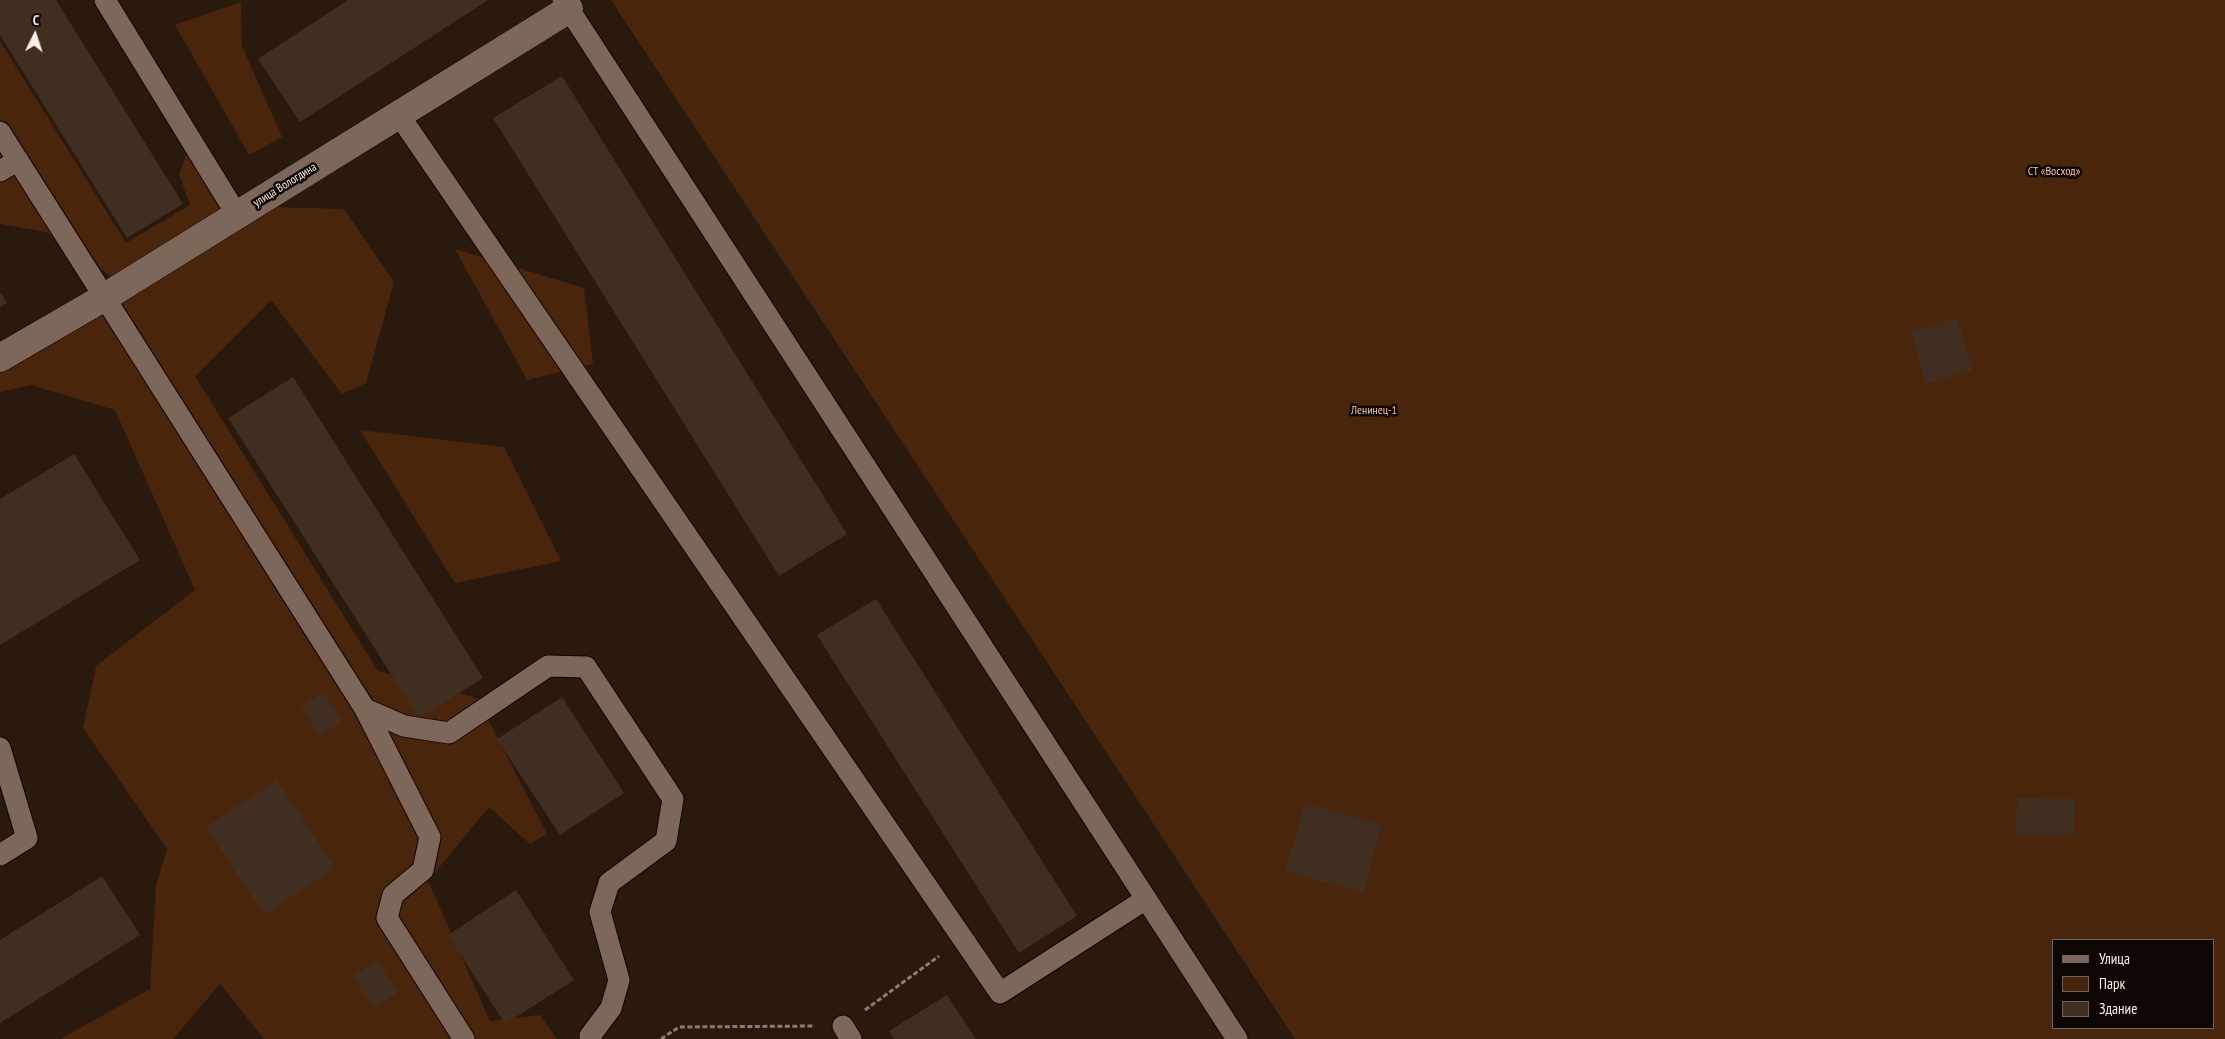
<!DOCTYPE html>
<meta charset="utf-8">
<style>
body{margin:0}
#map{position:relative;width:2225px;height:1039px;overflow:hidden;background:#2a190d;font-family:"PT Sans Narrow",sans-serif}
canvas{display:block}
.legend{position:absolute;left:2052px;top:939px;width:162px;height:90px;box-sizing:border-box;background:#0d0603;border:1px solid #6d645f;margin:0;padding:6px 9px;list-style:none;font-size:15px;color:#fcf0e8}
.legend li{display:flex;align-items:center;gap:10px;height:25px}
.legend b{width:25px;border:1px solid #6d645f}
.north{position:absolute;left:10px;top:10px;width:50px;height:50px;-webkit-text-stroke:4px #0d0603;paint-order:stroke;rotate:4deg;font-size:14px;font-weight:700;line-height:20px;text-align:center;color:#fcf0e8}
.north::after{content:'';display:block;margin:auto;width:18px;height:22px;background:#fcf0e8;clip-path:polygon(50% 0,100% 100%,50% 72%,0 100%)}
</style>
<div id="map">
<canvas width="2225" height="1039"></canvas>
<ul class="legend">
<li><b style="height:6px;background:#7c675a"></b>Улица</li>
<li><b style="height:14px;background:#49260b"></b>Парк</li>
<li><b style="height:14px;background:#402e21"></b>Здание</li>
</ul>
<div class="north">С</div>
</div>
<script>
const ctx = document.querySelector('canvas').getContext('2d');
ctx.lineJoin = 'round';
function paint(path, color) {
  ctx.fillStyle = color;
  ctx.fill(path, 'evenodd');
}
function toPath(rows) {
  const path = new Path2D();
  for (const r of rows) {
    path.moveTo(r[0], r[1]);
    for (let i = 2; i < r.length; i += 2) path.lineTo(r[i], r[i + 1]);
  }
  return path;
}
function trace(path, color, width, dash) {
  ctx.strokeStyle = color;
  ctx.lineWidth = width;
  ctx.lineCap = dash ? 'butt' : 'round';
  ctx.setLineDash(dash || []);
  ctx.stroke(path);
}
function label(font, color, halo, rows, align = 'center') {
  ctx.font = font + ' "PT Sans Narrow",sans-serif';
  ctx.lineWidth = 5;
  ctx.setLineDash([]);
  ctx.textBaseline = 'middle';
  ctx.strokeStyle = halo;
  ctx.fillStyle = color;
  for (const [text, x, y, turn = 0] of rows) {
    ctx.save();
    ctx.translate(x, y);
    ctx.rotate((+turn || 0) * Math.PI / 180);
    ctx.textAlign = isNaN(turn) ? turn : align;
    if (halo) ctx.strokeText(text, 0, 0);
    ctx.fillText(text, 0, 0);
    ctx.restore();
  }
}
const green = toPath([
 [611,0,2225,0,2225,1039,1295,1039],
 [2054,940,2214,940,2214,1028,2054,1028],
 [241,2,242,46,282,137,249,155,175,25],
 [0,41,126,243,190,205,179,174,188,150,225,210,115,279,46,232,0,224],
 [270,207,344,209,394,282,366,383,342,394,271,300,195,376,378,671,477,698,547,834,530,844,489,807,428,881,490,1021,540,1015,557,1039,264,1039,220,984,173,1039,60,1039,150,989,156,886,167,849,83,728,96,666,195,590,115,410,31,385,0,392,0,343,43,317,103,316,126,293],
 [455,249,584,288,593,364,527,380],
 [360,430,504,447,561,561,455,583]
]);
const building = toPath([
 [0,0,56,0,183,204,127,238,0,35],
 [348,0,488,0,300,122,258,59],
 [562,76,847,534,779,576,493,118],
 [0,292,7,303,0,307],
 [1957,318,1973,370,1926,384,1911,332],
 [293,377,483,678,419,718,228,418],
 [74,454,140,560,0,645,0,499],
 [876,599,1077,916,1019,953,817,635],
 [324,692,342,722,319,736,301,706],
 [562,697,624,793,560,835,497,739],
 [277,780,335,868,264,915,206,827],
 [2017,798,2075,799,2074,835,2016,835],
 [1305,803,1382,825,1363,893,1285,871],
 [102,876,140,935,0,1023,0,940],
 [516,890,574,980,505,1024,448,935],
 [378,961,398,992,373,1008,353,976],
 [947,995,976,1039,894,1039,889,1031]
]);
const path = toPath([
 [865,1010,939,956],
 [661,1039,679,1027,815,1026]
]);
const lane = toPath([
 [105,0,237,215],
 [563,0,1237,1039],
 [399,115,1000,993,1146,899],
 [0,132,365,709,404,726,449,733,548,666,586,667,673,799,666,841,609,883,600,912,619,980,611,1008,590,1036,591,1039],
 [0,171,18,160],
 [365,709,430,837,423,870,393,895,387,918,464,1039],
 [0,748,27,838,0,855],
 [843,1026,851,1039]
]);
const street = toPath([
 [0,358,105,297,569,9]
]);
const parkNames = [
 ["СТ «Восход»",2054,172],
 ["Ленинец-1",1374,411]
];
const streetNames = [
 ["улица Вологдина",285,185,-32]
];
paint(green, '#49260b');
paint(building, '#402e21');
trace(lane, '#120400', 23);
trace(street, '#120400', 29);
trace(path, '#8c7d73', 3, [5, 2.5]);
trace(lane, '#7c675a', 21);
trace(street, '#7c675a', 28);
label('12px', '#fac5a0', '#0d0603', parkNames);
label('12px', '#fcf0e8', '#0d0603', streetNames);
</script>
